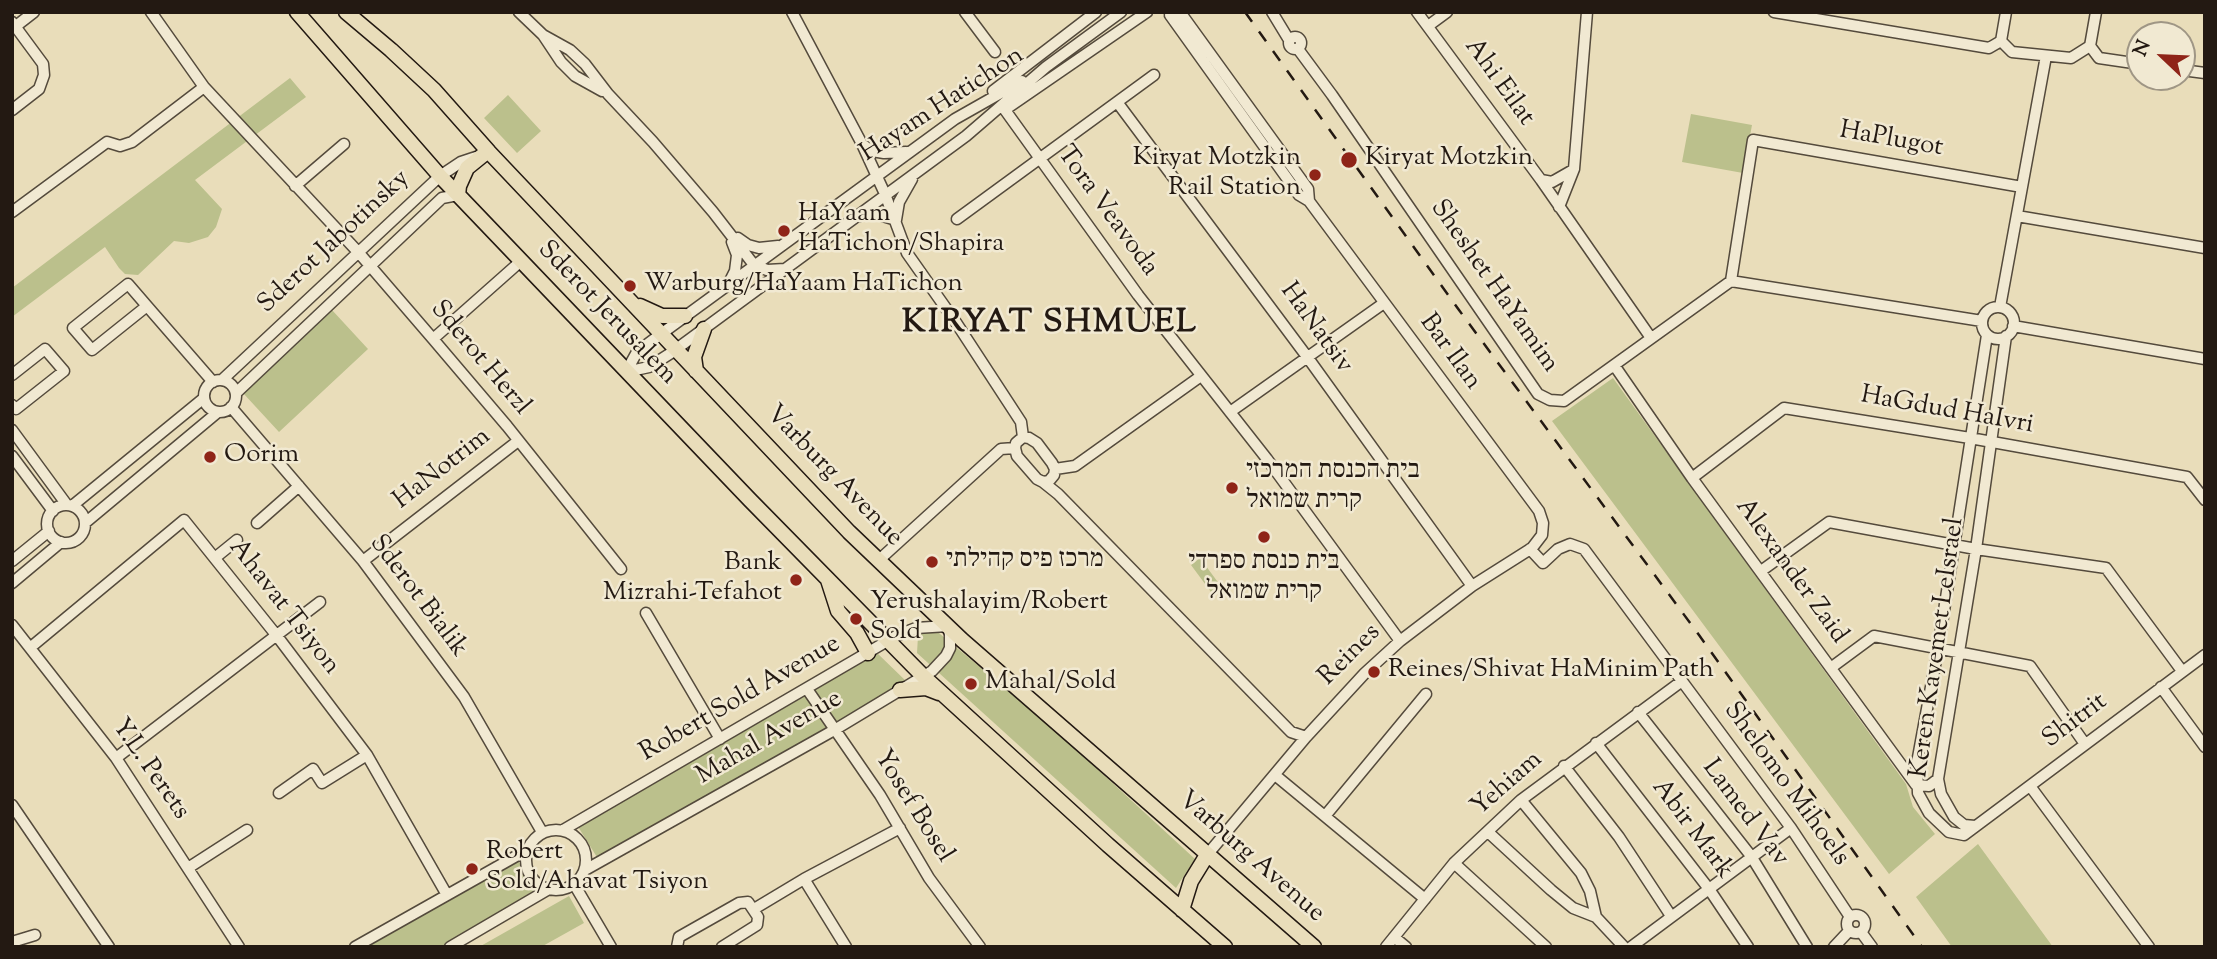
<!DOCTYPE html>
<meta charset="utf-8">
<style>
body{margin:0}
#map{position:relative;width:2217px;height:959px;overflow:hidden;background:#e9ddba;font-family:"Sorts Mill Goudy",serif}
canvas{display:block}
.frame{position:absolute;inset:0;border:14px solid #231912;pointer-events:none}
.north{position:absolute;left:2126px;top:21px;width:70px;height:70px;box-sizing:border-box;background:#f1e9d2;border:2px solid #9f9685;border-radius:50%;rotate:293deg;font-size:19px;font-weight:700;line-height:28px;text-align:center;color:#231912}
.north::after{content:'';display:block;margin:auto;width:24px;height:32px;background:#8f2418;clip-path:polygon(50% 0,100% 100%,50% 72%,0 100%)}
</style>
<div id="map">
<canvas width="2217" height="959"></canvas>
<div class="frame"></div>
<div class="north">N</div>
</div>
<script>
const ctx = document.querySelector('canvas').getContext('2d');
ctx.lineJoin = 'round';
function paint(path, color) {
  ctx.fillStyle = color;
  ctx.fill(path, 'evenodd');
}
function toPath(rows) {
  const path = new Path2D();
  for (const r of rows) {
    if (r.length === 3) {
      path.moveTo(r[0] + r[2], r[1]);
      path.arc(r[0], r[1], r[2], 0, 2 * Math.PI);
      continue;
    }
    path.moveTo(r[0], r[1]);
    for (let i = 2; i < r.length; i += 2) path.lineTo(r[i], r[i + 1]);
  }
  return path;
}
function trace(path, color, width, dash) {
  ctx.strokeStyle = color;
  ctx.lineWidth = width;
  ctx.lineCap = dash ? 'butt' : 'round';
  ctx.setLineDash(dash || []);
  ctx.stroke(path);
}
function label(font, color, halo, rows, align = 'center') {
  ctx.font = font + ' "Sorts Mill Goudy","Frank Ruhl Libre",serif';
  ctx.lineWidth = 5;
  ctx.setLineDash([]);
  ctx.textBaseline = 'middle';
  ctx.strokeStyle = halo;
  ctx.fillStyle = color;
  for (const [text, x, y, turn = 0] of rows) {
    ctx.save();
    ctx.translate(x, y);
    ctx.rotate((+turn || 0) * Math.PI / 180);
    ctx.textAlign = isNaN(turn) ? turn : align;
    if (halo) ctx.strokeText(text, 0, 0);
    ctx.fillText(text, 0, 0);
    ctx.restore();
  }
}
const green = toPath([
 [290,78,306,97,195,180,222,209,216,227,208,237,189,243,174,241,138,275,125,274,119,268,105,247,12,317,12,288],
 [508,95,541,131,517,153,484,118],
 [1691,114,1752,125,1743,173,1682,162],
 [332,310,368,349,279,432,243,393],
 [1613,378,1906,784,1913,807,1935,834,1889,874,1552,421],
 [1200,558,1220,585,1211,592,1191,565],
 [934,629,1044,720,1195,859,1176,888,917,653,918,636,924,630],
 [876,652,907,682,837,724,813,690],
 [807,694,831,727,600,862,577,825],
 [1978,844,2053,947,1952,947,1916,897],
 [517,859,539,895,448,947,358,947],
 [569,896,584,923,541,947,479,947]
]);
const minor = toPath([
 [151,12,204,87,359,253,433,339,507,426,621,569],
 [519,12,543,35,561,62,575,76,602,91],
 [792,12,862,144,885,194,907,253,957,324,1021,422,1023,437],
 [965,12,995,52],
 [1180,12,1308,189,1309,201],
 [1272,12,1289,40],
 [1417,12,1541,180,1651,338],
 [1774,12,1989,48,2001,41],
 [1170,15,1299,195,1309,201,1539,511,1543,523,1542,535,1532,548,1472,586,1400,641,1365,673,1306,737,1207,855],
 [12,22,43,64,44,75,39,89,12,110],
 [16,26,34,12],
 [1428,26,1447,12],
 [543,35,570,50,585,64,608,94,653,142,713,212,754,265,767,270,785,269],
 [1295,43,6],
 [2001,41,2012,52,2071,58,2090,46],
 [2001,41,2006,12],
 [2090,46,2099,58,2140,64],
 [2090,46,2096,12],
 [1298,49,1332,95,1538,394,1550,400,1564,401,1731,281,1982,321],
 [2182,70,2205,73],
 [993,91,1096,12],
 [1117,102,1308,358,1472,586],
 [1009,107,1147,12],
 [1005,110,1138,295,1267,459,1400,641],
 [862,144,872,151,884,153,906,152],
 [1541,180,1552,182,1573,170],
 [295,186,344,144],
 [1559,207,1574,169,1587,12],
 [12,212,107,142,120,146,132,142,204,87],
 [860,216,873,213,896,220,899,202,912,179],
 [2017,216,2205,248],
 [957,219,1154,75],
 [738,238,748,245,759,248,778,246],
 [1731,281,1753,140,2022,187],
 [729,283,735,271,737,255,732,242],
 [128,284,147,306,92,350,73,328,128,284],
 [147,306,213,382],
 [2000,307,2046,56],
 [1998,323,16],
 [2013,326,2205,359],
 [1987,335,1938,649,1917,763,1918,793,1929,813,1949,832,1964,835,2205,655],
 [433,339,521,261],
 [1614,365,1692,478,1916,785,1929,786,1938,779],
 [626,372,649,367,671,353,966,136,1046,67,1121,12],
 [626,372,637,352,661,334,955,119,1022,81],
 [12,375,45,349,64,371,16,409,12,405],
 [222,380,440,176,461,162,476,157],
 [220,396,16],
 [236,393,442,198,458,195],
 [231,407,363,561,464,697,542,832],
 [1230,412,1384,303],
 [12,430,67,505],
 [1023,437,1029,438,1037,443,1052,463,1055,469,1054,475,1049,481,1043,482,1037,479,1017,456,1015,448,1016,443,1023,437],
 [12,456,53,511],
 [1055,469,1075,466,1201,376],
 [1692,478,1784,408,1970,438,2187,477,2205,500],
 [1043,482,1058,494,1291,732,1306,737],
 [66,524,19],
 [72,506,204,398],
 [85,523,218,412],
 [257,523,299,486],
 [1530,549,1543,563,1558,549,1570,544,1584,549,1791,828,1850,917],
 [216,557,237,540],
 [879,560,1001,449,1015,448],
 [12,561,49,531],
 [363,561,518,441],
 [1761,571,1829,522,1976,549,2106,568,2182,671],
 [12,583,61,542],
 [646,613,720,739],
 [12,625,116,758,239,947],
 [31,647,184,520,277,636,367,755,447,895],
 [1832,667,1874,636,2030,666,2085,744],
 [2161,687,2205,747],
 [807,689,880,795,929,878,980,947],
 [1638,712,1751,856,1807,947],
 [1596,743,1709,889,1748,947],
 [116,758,320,602],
 [1564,766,1619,837,1671,916],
 [1275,775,1425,899],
 [2030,786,2149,947],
 [279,793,313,769,322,783,367,755],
 [1521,800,1581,873,1590,891,1596,917,1624,947],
 [12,805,109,947],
 [1325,816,1426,694],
 [1975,826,1964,825,1954,817,1941,794,1938,779,1976,549,2006,336],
 [556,860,30],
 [563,830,896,636,916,628,948,626,950,635,950,648,946,656,932,671,836,729,585,870],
 [1488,832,1551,890,1573,908,1596,917],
 [1454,863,1546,947],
 [188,868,247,830],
 [804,879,846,947],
 [574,884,611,947],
 [754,909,804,879,900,828],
 [1856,924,9],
 [1861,932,1872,947],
 [1394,937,1406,947],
 [12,942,35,935],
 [355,947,527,850],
 [450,947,549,889],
 [677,947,679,937,739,903,748,902,758,917,757,925,722,947],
 [1386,947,1454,863,1521,800,1682,681],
 [1631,947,1791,828],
 [1834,947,1849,931]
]);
const major = toPath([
 [297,12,440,176,750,500,923,676,1108,845,1225,947],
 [346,12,391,50,434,90,489,152,849,532,962,640,1314,947],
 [458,195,459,186,467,168,483,155],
 [640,306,662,316,685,316],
 [696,371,694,357,704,329],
 [828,580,838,611,857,633,868,653],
 [900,690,926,688,939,693],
 [1182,910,1191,881,1207,855]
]);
const rail = toPath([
 [1245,12,1459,310,1699,635,1922,947]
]);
const markers = [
 [1349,160,9,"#8f2418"],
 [1315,175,7,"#8f2418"],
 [784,231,7,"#8f2418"],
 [630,286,7,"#8f2418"],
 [210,457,7,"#8f2418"],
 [1232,488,7,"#8f2418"],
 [1264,537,7,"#8f2418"],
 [932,562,7,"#8f2418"],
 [796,580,7,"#8f2418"],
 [856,619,7,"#8f2418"],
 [1374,672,7,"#8f2418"],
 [971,684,7,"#8f2418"],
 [472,869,7,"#8f2418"]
];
const streetNames = [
 ["Ahi Eilat",1498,83,54],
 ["Hayam Hatichon",943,106,-33],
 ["HaPlugot",1891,141,10],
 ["Tora Veavoda",1106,212,54],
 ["Sderot Jabotinsky",335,243,-43],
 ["Sheshet HaYamim",1493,287,55],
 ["Sderot Jerusalem",606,314,46],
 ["HaNatsiv",1315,329,54],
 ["Bar Ilan",1449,353,54],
 ["Sderot Herzl",479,359,50],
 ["HaGdud HaIvri",1947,412,10],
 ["HaNotrim",443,470,-38],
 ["Varburg Avenue",833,477,46],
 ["Alexander Zaid",1790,572,54],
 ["Sderot Bialik",417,597,53],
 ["Ahavat Tsiyon",283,608,52],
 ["Keren Kayemet LeIsrael",1939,648,-82],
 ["Reines",1351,656,-45],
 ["Robert Sold Avenue",741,700,-30],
 ["Shitrit",2076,722,-37],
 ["Mahal Avenue",770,739,-30],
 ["Y.L. Perets",149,770,55],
 ["Yehiam",1508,785,-41],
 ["Shelomo Mihoels",1785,785,54],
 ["Yosef Bosel",912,807,58],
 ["Lamed Vav",1744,814,53],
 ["Abir Mark",1691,830,53],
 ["Varburg Avenue",1250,858,41]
];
const poiNames = [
 ["Kiryat Motzkin",1301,160,"right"],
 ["Rail Station",1301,190,"right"],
 ["Kiryat Motzkin",1365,160],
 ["HaYaam",798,216],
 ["HaTichon/Shapira",798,246],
 ["Warburg/HaYaam HaTichon",644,286],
 ["Oorim",224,457],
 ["בית הכנסת המרכזי",1246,473],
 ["קרית שמואל",1246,503],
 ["מרכז פיס קהילתי",946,562],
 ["בית כנסת ספרדי",1264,564,"center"],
 ["קרית שמואל",1264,594,"center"],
 ["Bank",782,565,"right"],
 ["Mizrahi-Tefahot",782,595,"right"],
 ["Yerushalayim/Robert",870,604],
 ["Sold",870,634],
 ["Reines/Shivat HaMinim Path",1388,672],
 ["Mahal/Sold",985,684],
 ["Robert",486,854],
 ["Sold/Ahavat Tsiyon",486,884]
];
const districtNames = [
 ["KIRYAT SHMUEL",1050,325]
];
paint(green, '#bbc08c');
trace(minor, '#544a3c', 13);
trace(major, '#231912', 17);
trace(minor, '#f1e9d2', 10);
trace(major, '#e9ddba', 14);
trace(rail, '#231912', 2.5, [12, 12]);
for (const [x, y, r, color] of markers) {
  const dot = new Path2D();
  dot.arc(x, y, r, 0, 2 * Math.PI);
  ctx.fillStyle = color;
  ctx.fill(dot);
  trace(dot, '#f1e9d2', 2.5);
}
label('26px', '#231912', '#f1e9d2', streetNames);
label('26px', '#231912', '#f1e9d2', poiNames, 'left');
ctx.letterSpacing = '2px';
label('bold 33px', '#231912', '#f1e9d2', districtNames);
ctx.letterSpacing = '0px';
</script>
